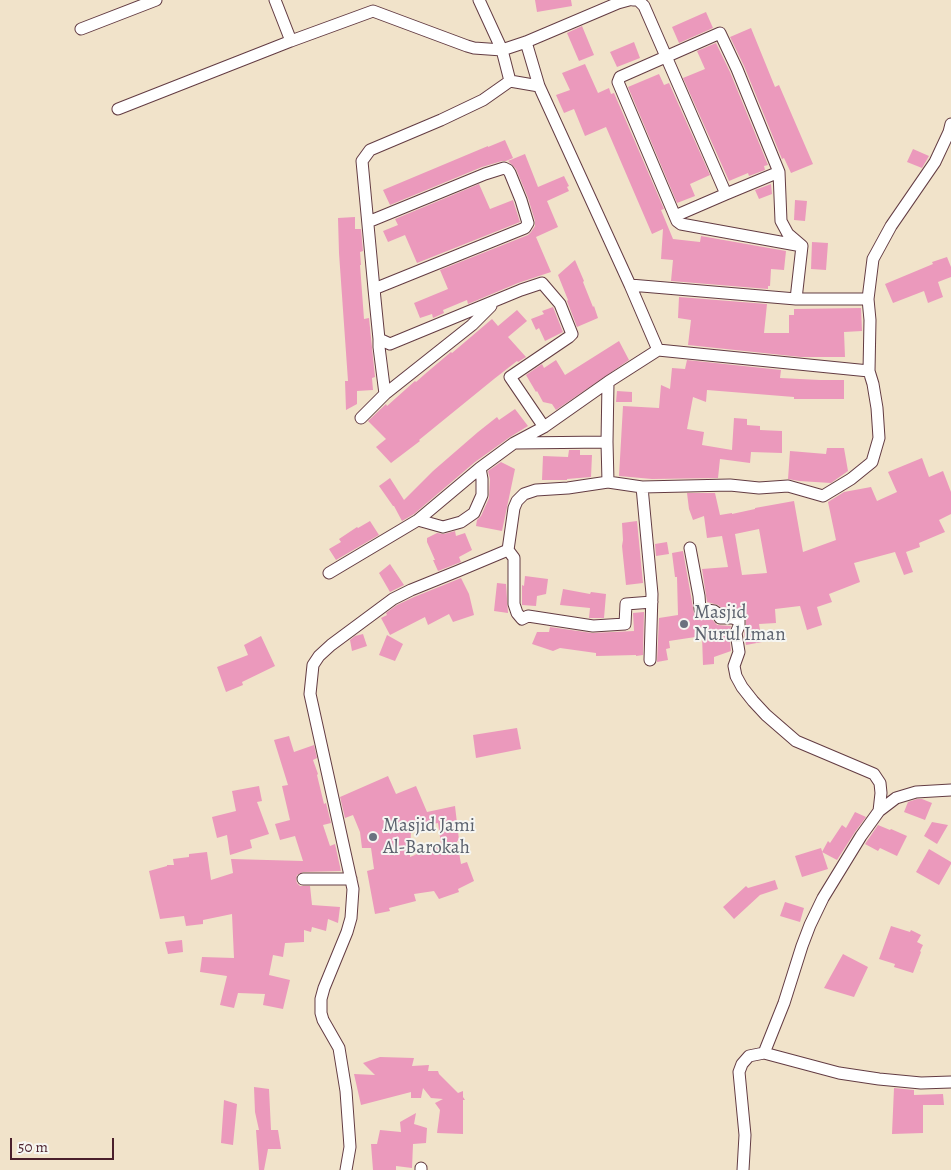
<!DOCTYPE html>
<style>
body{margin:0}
#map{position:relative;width:951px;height:1170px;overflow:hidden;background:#f1e3ca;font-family:Alegreya,serif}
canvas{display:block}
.scale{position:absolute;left:10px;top:1138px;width:104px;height:22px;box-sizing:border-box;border:2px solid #4a1f2b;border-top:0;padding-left:6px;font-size:15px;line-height:18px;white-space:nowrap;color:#4a1f2b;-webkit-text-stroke:4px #f6f6f2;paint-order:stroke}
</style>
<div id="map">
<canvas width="951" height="1170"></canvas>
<div class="scale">50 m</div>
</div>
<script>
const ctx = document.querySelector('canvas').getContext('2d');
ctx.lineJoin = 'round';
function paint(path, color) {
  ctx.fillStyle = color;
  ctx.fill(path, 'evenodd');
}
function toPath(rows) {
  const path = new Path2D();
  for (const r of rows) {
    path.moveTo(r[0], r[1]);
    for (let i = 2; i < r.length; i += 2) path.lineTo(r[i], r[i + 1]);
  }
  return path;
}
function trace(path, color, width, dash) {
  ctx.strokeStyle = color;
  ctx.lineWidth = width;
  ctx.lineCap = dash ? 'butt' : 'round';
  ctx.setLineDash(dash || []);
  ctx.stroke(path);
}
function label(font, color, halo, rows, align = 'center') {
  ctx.font = font + ' Alegreya,serif';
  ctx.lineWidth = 4;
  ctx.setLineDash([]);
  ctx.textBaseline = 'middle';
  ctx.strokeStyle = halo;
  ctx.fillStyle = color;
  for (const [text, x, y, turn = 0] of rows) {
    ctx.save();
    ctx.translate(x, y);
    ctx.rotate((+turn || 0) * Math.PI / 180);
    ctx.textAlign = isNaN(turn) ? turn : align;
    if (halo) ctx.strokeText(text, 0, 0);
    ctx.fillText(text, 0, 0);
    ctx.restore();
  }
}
const building = toPath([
 [535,0,571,0,572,6,537,12],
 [706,12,713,28,679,43,672,27],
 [582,26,594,55,579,61,567,33],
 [751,28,775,87,779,85,813,164,791,173,784,158,782,159,744,66,730,37],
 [634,42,640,58,617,67,610,52],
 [716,43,730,72,768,165,764,166,765,170,749,176,748,173,729,181,683,78,705,69,697,51],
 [585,64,598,93,609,88,611,94,614,93,664,209,661,210,673,239,700,242,701,236,786,251,784,270,771,269,770,286,768,286,768,289,671,281,673,260,661,259,663,229,652,234,606,127,585,136,574,109,564,113,556,95,570,90,562,73],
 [659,74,664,85,669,83,710,175,690,184,695,196,677,203,628,87],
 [505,140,513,158,506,161,502,161,482,167,390,205,383,190,488,146,488,147],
 [913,149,929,156,922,168,907,162],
 [525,154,538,187,564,176,569,186,567,187,569,191,547,201,558,227,536,237,551,272,518,283,468,304,467,300,443,310,444,313,433,318,432,314,420,318,414,303,448,289,440,270,528,235,531,232,535,226,535,221,528,198,516,169,508,161],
 [479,184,490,209,513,200,520,222,417,263,405,235,388,242,383,231,398,225,395,219],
 [771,184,772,194,759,199,755,190],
 [795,200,807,201,805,221,794,220],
 [355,217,355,229,361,229,363,251,360,252,361,265,360,265,364,319,369,318,375,377,372,378,373,390,357,391,357,404,346,410,345,381,348,381,339,253,338,218],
 [812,242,828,243,826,270,811,269],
 [947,257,951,267,951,277,938,282,943,297,928,303,924,291,893,303,885,284,933,264,932,262],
 [575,260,584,281,583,282,593,307,594,306,598,318,577,327,567,301,568,300,558,275],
 [679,297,767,304,764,333,789,333,789,315,794,315,794,309,861,308,862,331,844,332,845,357,801,357,688,345,691,320,678,318],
 [553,307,563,332,545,341,539,328,536,330,531,319,544,314,542,311],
 [517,310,527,321,508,337,526,357,518,362,517,361,494,379,419,440,420,441,391,463,376,447,386,439,368,421,386,404,387,406,415,381,416,382,425,374,451,352,452,353,492,319,498,326],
 [619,341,629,360,556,410,552,404,543,402,537,391,536,392,526,375,542,364,544,368,556,360,565,375],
 [687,360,781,370,780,378,820,380,844,380,844,399,794,399,794,397,707,390,706,402,693,397,687,429,704,432,702,445,732,450,734,418,747,419,747,425,760,426,760,430,782,431,782,453,751,452,750,463,720,459,718,478,652,479,619,476,623,406,659,408,661,385,670,389,672,368,685,369],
 [617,391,632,392,632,402,616,402],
 [515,409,528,426,510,437,475,462,414,514,402,521,394,506,393,506,379,486,390,478,404,500,433,471,478,432,497,417,499,420],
 [827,448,844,448,848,471,831,483,799,481,788,479,790,451,826,454],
 [569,450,580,450,580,455,592,455,591,477,567,479,567,480,542,480,543,456,568,457],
 [922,458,929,477,943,471,951,492,951,514,939,520,945,532,919,543,920,547,906,552,913,572,904,575,895,552,854,563,860,582,829,594,832,602,817,607,822,625,807,630,800,606,775,609,776,623,759,624,762,642,746,645,744,634,746,626,746,620,745,615,734,611,724,610,718,605,707,602,702,569,728,567,722,536,707,538,704,516,693,520,689,509,687,493,715,493,720,515,732,513,732,514,755,509,755,508,794,501,803,552,836,540,828,502,844,492,871,487,877,501,897,492,888,472],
 [759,529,767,573,742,575,735,534],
 [501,462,515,469,502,531,476,526,477,520,481,516,489,498,490,479,488,471],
 [370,521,379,535,336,560,329,549,341,542,339,539,357,527,358,528],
 [637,521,643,583,626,585,622,546,623,540,622,523],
 [455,531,456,536,465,533,472,550,459,557,461,562,438,571,433,560,435,560,427,542,427,538,437,533,444,534],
 [667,542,669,554,656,556,655,544],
 [683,551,694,613,699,616,711,618,717,625,731,626,729,634,731,651,714,657,714,664,703,665,702,636,669,641,670,648,666,649,668,660,657,662,659,618,678,615,677,577,675,577,672,553],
 [390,564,404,585,390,592,379,573],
 [525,576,548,579,546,594,537,596,536,606,522,605,522,585,524,586],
 [461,578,469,594,474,615,453,622,449,614,428,625,425,617,390,635,381,618,387,615,386,613,397,605,414,597],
 [497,583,506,584,508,613,494,611],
 [563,589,590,594,591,592,606,594,604,618,589,618,590,608,560,605],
 [644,612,643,655,636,656,636,655,596,656,596,653,560,648,553,651,532,644,537,632,549,632,550,627,592,633,634,631,633,613],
 [363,634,367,646,352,651,350,640,355,636],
 [387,635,403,644,395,661,379,655],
 [261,636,275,666,242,682,243,685,226,692,217,667,248,655,244,645],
 [517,728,521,749,476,758,473,735],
 [289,736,294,752,314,745,317,758,313,760,318,774,317,775,324,804,326,803,331,823,323,825,330,846,335,844,341,871,303,872,297,875,296,879,297,883,300,886,310,886,312,905,340,907,338,923,328,919,326,931,312,927,311,932,304,930,304,942,285,943,283,957,273,955,269,975,290,980,283,1009,263,1005,265,994,238,993,234,1008,220,1005,227,976,200,972,202,957,234,958,232,914,203,920,203,924,186,926,184,916,160,919,149,871,167,866,167,865,174,865,173,859,189,857,189,854,207,852,211,880,233,873,231,859,303,861,295,836,280,840,275,824,290,820,282,786,288,785,274,740],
 [388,776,396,794,416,786,427,812,455,806,459,840,457,841,461,864,467,862,474,881,458,889,459,892,439,899,434,891,414,894,416,901,389,908,390,911,375,914,367,871,374,869,371,848,362,848,360,832,353,815,345,818,340,797],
 [438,823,441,844,410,857,411,829],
 [259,786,262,801,257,802,269,834,250,840,252,848,230,855,227,835,217,838,212,817,236,811,232,791],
 [917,799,922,799,932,803,925,820,904,812,908,802],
 [855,812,866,817,855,832,837,860,822,852,828,841,830,843,842,825,846,828],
 [932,822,948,825,937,844,924,836],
 [878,825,890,830,891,829,907,836,897,856,880,848,878,851,865,844],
 [821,848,828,869,802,877,795,856],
 [929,849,951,862,951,864,939,885,916,872],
 [775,880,778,889,760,895,734,919,723,907,746,886,748,888],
 [785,902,804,908,800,922,780,916],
 [891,926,910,932,911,930,921,935,917,942,923,945,920,951,921,952,913,973,894,967,895,964,879,959],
 [182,940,183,952,168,954,165,942],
 [843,954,868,967,854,997,824,988],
 [380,1057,414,1058,412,1066,429,1065,428,1071,438,1071,439,1074,458,1093,463,1091,463,1097,465,1100,463,1100,463,1134,437,1133,440,1110,435,1103,443,1099,431,1098,423,1088,421,1098,411,1098,411,1092,361,1105,354,1074,375,1075,363,1063],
 [254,1087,269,1089,271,1130,278,1130,281,1149,268,1149,264,1170,259,1170,256,1130,259,1130,255,1112],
 [894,1088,914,1090,914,1095,943,1094,944,1105,923,1105,923,1133,892,1134],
 [224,1100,237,1104,233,1145,221,1143],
 [416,1113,414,1124,427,1128,426,1143,413,1144,412,1168,396,1166,396,1170,373,1170,371,1144,377,1144,380,1130,401,1132,400,1122]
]);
const street = toPath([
 [275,0,291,41,373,11,467,46,474,48,502,50,526,42,618,3,629,0],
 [479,0,502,50,510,81],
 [633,0,638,0,644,6,726,194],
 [81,29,156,0],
 [526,42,539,86,630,285,658,350,869,371],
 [118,109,291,41],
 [675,216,726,194,779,172],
 [368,222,485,174,504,168,508,170,510,173,521,200,528,223,525,228,374,289,362,161,370,150,441,120,483,100,510,81,539,86],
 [630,285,796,299,868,299],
 [374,289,379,339],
 [796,299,802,246,788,234,781,221,779,172,737,69,720,33,620,77,618,82,677,221,681,224,802,246],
 [385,394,379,347,379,339,390,344,521,290,542,283,560,304,572,334,569,337,510,377,544,427],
 [361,418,385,394,472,325,491,306],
 [516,443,607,442],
 [608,482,607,442,608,382],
 [642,487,652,594,650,660],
 [418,520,443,527,461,522,474,513,482,495,482,479,480,468],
 [690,548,699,596,700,609,714,611,717,613,720,618,732,618,739,620,739,626,736,633,739,652,734,666,736,676,742,687,753,701,766,715,796,741,874,774,880,783,881,793,879,811],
 [508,550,514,558,514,604,517,613,522,619,528,616,593,626,625,624,626,604,652,602],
 [329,573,418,520,480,468,514,443,544,427,608,382,658,350],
 [303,879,351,879],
 [764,1053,784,1003,802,946,810,925,823,898,861,836,879,811,896,798,916,792,951,790],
 [346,1170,350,1147,346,1091,339,1048,323,1020,321,1013,321,999,324,988,347,932,351,918,353,889,310,694,313,665,319,656,331,645,393,599,411,590,458,571,508,550,514,508,517,501,524,494,536,490,568,488,608,482,642,487,730,485,759,488,788,486,823,496,851,479,872,462,879,438,877,408,873,384,869,371,870,320,868,299,873,259,891,226,935,162,949,132,951,124],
 [421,1170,421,1168],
 [743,1170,745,1135,739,1072,742,1064,749,1056,764,1053,839,1073,879,1079,921,1083,951,1082]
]);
const markers = [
 [684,624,5,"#6b7280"],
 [373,837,5,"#6b7280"]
];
const worshipNames = [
 ["Masjid",694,613],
 ["Nurul Iman",694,635],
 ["Masjid Jami",383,826],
 ["Al-Barokah",383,848]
];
paint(building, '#eb99bc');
trace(street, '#633c43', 13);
trace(street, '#fff', 11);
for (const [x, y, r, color] of markers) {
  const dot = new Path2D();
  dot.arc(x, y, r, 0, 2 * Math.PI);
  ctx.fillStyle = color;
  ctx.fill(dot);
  trace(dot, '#f6f6f2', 2);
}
label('19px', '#5b616d', '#f6f6f2', worshipNames, 'left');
</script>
